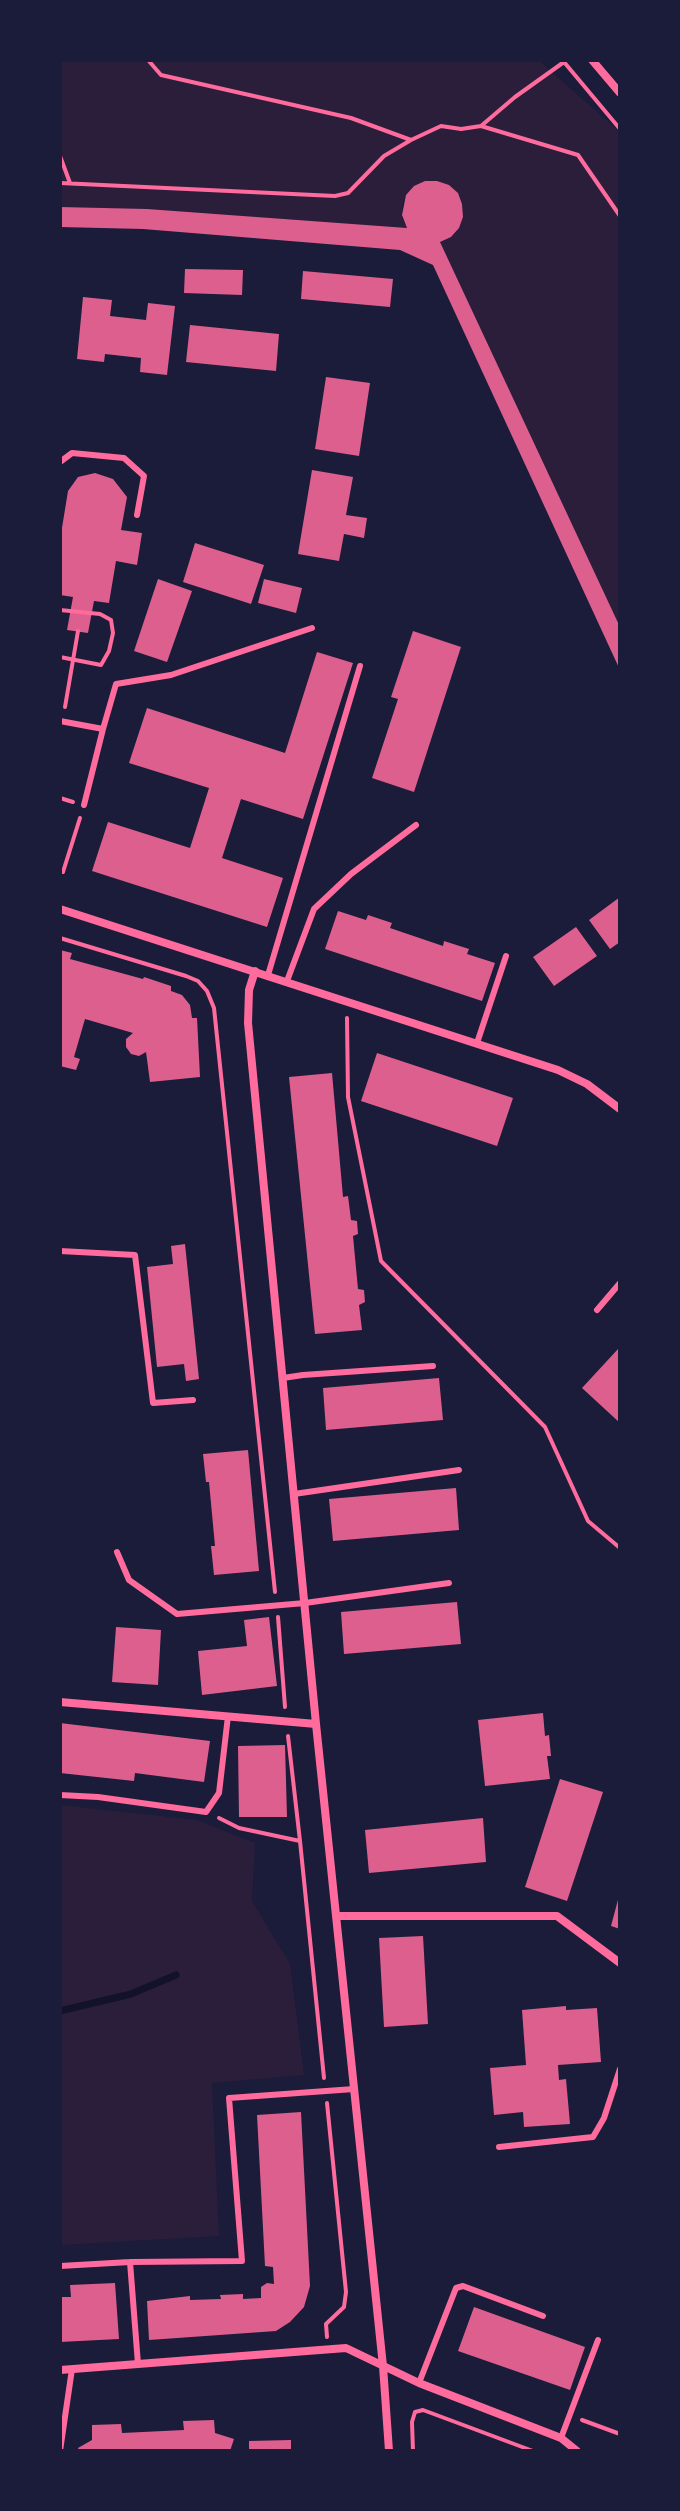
<!DOCTYPE html>
<style>
body{margin:0}
#map{position:relative;width:680px;height:2511px;overflow:hidden;background:#1b1b3a;font-family:Manrope,sans-serif}
canvas{display:block}
.frame{position:absolute;inset:0;border:62px solid #1b1b3a;pointer-events:none}
</style>
<div id="map">
<canvas width="680" height="2511"></canvas>
<div class="frame"></div>
</div>
<script>
const ctx = document.querySelector('canvas').getContext('2d');
ctx.lineJoin = 'round';
function paint(path, color) {
  ctx.fillStyle = color;
  ctx.fill(path, 'evenodd');
}
function toPath(rows) {
  const path = new Path2D();
  for (const r of rows) {
    path.moveTo(r[0], r[1]);
    for (let i = 2; i < r.length; i += 2) path.lineTo(r[i], r[i + 1]);
  }
  return path;
}
function trace(path, color, width, dash) {
  ctx.strokeStyle = color;
  ctx.lineWidth = width;
  ctx.lineCap = dash ? 'butt' : 'round';
  ctx.setLineDash(dash || []);
  ctx.stroke(path);
}
const green = toPath([
 [60,60,538,60,620,132,620,627,440,242,451,237,459,228,463,217,462,204,458,193,449,185,437,181,425,181,406,195,402,206,402,218,407,228,147,209,60,207],
 [60,1805,197,1820,255,1843,252,1901,290,1964,304,2075,212,2083,219,2236,60,2245]
]);
const stream = toPath([
 [60,2011,131,1994,176,1975]
]);
const building = toPath([
 [425,181,437,181,449,185,458,193,462,204,463,217,459,228,451,237,440,242,620,627,620,670,433,265,400,250,143,229,60,227,60,207,147,209,407,228,402,215,406,195,414,186],
 [185,269,243,270,242,295,184,293],
 [303,271,393,279,390,307,301,299],
 [83,297,112,300,110,316,146,320,148,303,175,306,167,375,140,372,141,358,105,354,104,362,77,359],
 [190,325,279,334,276,371,186,362],
 [326,377,370,383,359,456,315,449],
 [312,470,353,477,346,515,367,518,364,538,344,534,339,561,298,554],
 [95,473,113,479,127,497,121,530,142,533,137,565,116,561,109,603,94,601,88,633,67,630,73,597,60,595,60,540,68,491,78,477],
 [195,543,264,565,251,604,183,582],
 [158,579,192,591,167,662,134,651],
 [264,579,302,588,296,613,258,603],
 [413,631,461,647,414,792,372,778,398,699,391,697],
 [317,652,353,663,303,819,241,799,222,858,283,878,267,927,92,871,108,822,190,848,209,788,129,763,147,708,285,753],
 [620,897,620,942,610,949,589,920],
 [338,911,366,920,368,915,392,923,390,928,443,946,444,941,469,949,467,954,495,963,482,1001,325,949],
 [576,927,597,956,554,986,533,957],
 [60,950,72,953,70,959,143,979,144,977,171,986,171,991,182,995,190,1005,192,1018,197,1018,200,1077,150,1082,146,1052,139,1056,131,1054,126,1047,126,1039,133,1033,85,1019,74,1057,80,1059,76,1070,60,1066],
 [377,1053,513,1098,497,1146,361,1101],
 [332,1073,343,1197,348,1196,351,1220,357,1221,358,1234,353,1236,358,1289,364,1290,365,1302,359,1305,362,1330,315,1334,289,1077],
 [185,1244,199,1379,186,1381,184,1364,157,1367,147,1267,173,1264,171,1246],
 [618,1349,620,1350,620,1423,582,1388],
 [439,1378,443,1420,326,1430,323,1388],
 [248,1450,259,1571,214,1575,211,1546,215,1546,209,1482,206,1482,203,1454],
 [456,1488,459,1530,333,1541,329,1499],
 [457,1602,461,1644,344,1654,341,1612],
 [269,1617,277,1686,202,1695,198,1651,247,1646,244,1620],
 [116,1627,161,1630,158,1685,112,1682],
 [543,1713,545,1736,549,1735,551,1756,547,1756,550,1779,485,1786,478,1720],
 [60,1723,210,1741,204,1782,135,1773,134,1781,60,1773],
 [285,1745,287,1817,239,1817,238,1746],
 [560,1779,603,1792,567,1901,525,1887],
 [483,1818,486,1862,369,1873,365,1830],
 [619,1896,620,1897,620,1929,611,1926],
 [423,1936,428,2024,384,2027,379,1938],
 [566,2006,566,2010,597,2008,601,2062,558,2065,559,2080,566,2079,570,2124,524,2127,523,2112,494,2115,490,2068,526,2065,522,2010],
 [301,2112,310,2286,304,2307,290,2322,276,2331,149,2340,147,2301,190,2296,190,2300,221,2299,220,2295,243,2294,243,2299,261,2298,261,2287,267,2283,274,2284,273,2267,265,2266,257,2115],
 [115,2283,119,2339,60,2342,60,2297,71,2297,70,2285],
 [474,2307,585,2347,570,2390,458,2351],
 [214,2420,215,2433,234,2439,230,2451,79,2451,78,2448,92,2440,92,2425,121,2424,122,2433,184,2430,183,2421],
 [291,2440,291,2451,249,2451,249,2441]
]);
const path = toPath([
 [148,60,161,75,351,118,411,140],
 [481,126,578,155,620,216],
 [60,156,70,183],
 [60,183,335,196,348,193,384,156,411,140,441,126,461,129,481,126,515,97,564,62,620,129],
 [60,610,100,614,111,620,113,633,109,651,101,665,60,657],
 [65,707,78,631],
 [60,798,73,802],
 [60,871,63,872,80,818],
 [60,938,186,976,198,981,207,991,214,1008,275,1592],
 [347,1018,348,1097,381,1261,545,1427,588,1521,620,1548],
 [278,1617,285,1707],
 [288,1736,300,1841],
 [219,1818,239,1828,300,1841,324,2078],
 [327,2103,346,2292,344,2307,326,2324,327,2337],
 [582,2420,620,2434],
 [413,2451,412,2422,415,2412,423,2410,533,2451]
]);
const service = toPath([
 [60,462,72,453,124,458,144,476,137,515],
 [60,721,103,729,116,684,171,675,312,628],
 [84,805,103,729],
 [268,975,360,666],
 [287,981,314,909,351,874,416,825],
 [477,1043,506,956],
 [60,1251,135,1255,153,1403,193,1400],
 [597,1310,620,1283],
 [283,1378,303,1375,433,1366],
 [294,1494,459,1470],
 [117,1552,129,1580,177,1614,305,1603,449,1583],
 [60,1795,98,1797,206,1812,219,1793,228,1716],
 [499,2147,593,2137,604,2118,620,2069],
 [60,2266,130,2262],
 [138,2364,130,2262,242,2261,229,2098,354,2089],
 [419,2383,456,2288,463,2286,543,2316],
 [561,2438,598,2340],
 [60,2451,72,2369]
]);
const minor = toPath([
 [592,60,620,93],
 [60,909,558,1070,587,1084,620,1109],
 [255,971,249,990,248,1023,316,1724,383,2366,389,2451],
 [60,1702,316,1724],
 [337,1916,557,1916,620,1963],
 [60,2370,346,2348,419,2383,561,2438,577,2451]
]);
paint(green, '#2a1e3b');
trace(stream, '#12122b', 7);
paint(building, '#dd5f8e');
trace(path, '#ff6b9d', 4);
trace(service, '#ff6b9d', 6);
trace(minor, '#ff6b9d', 8);
</script>
